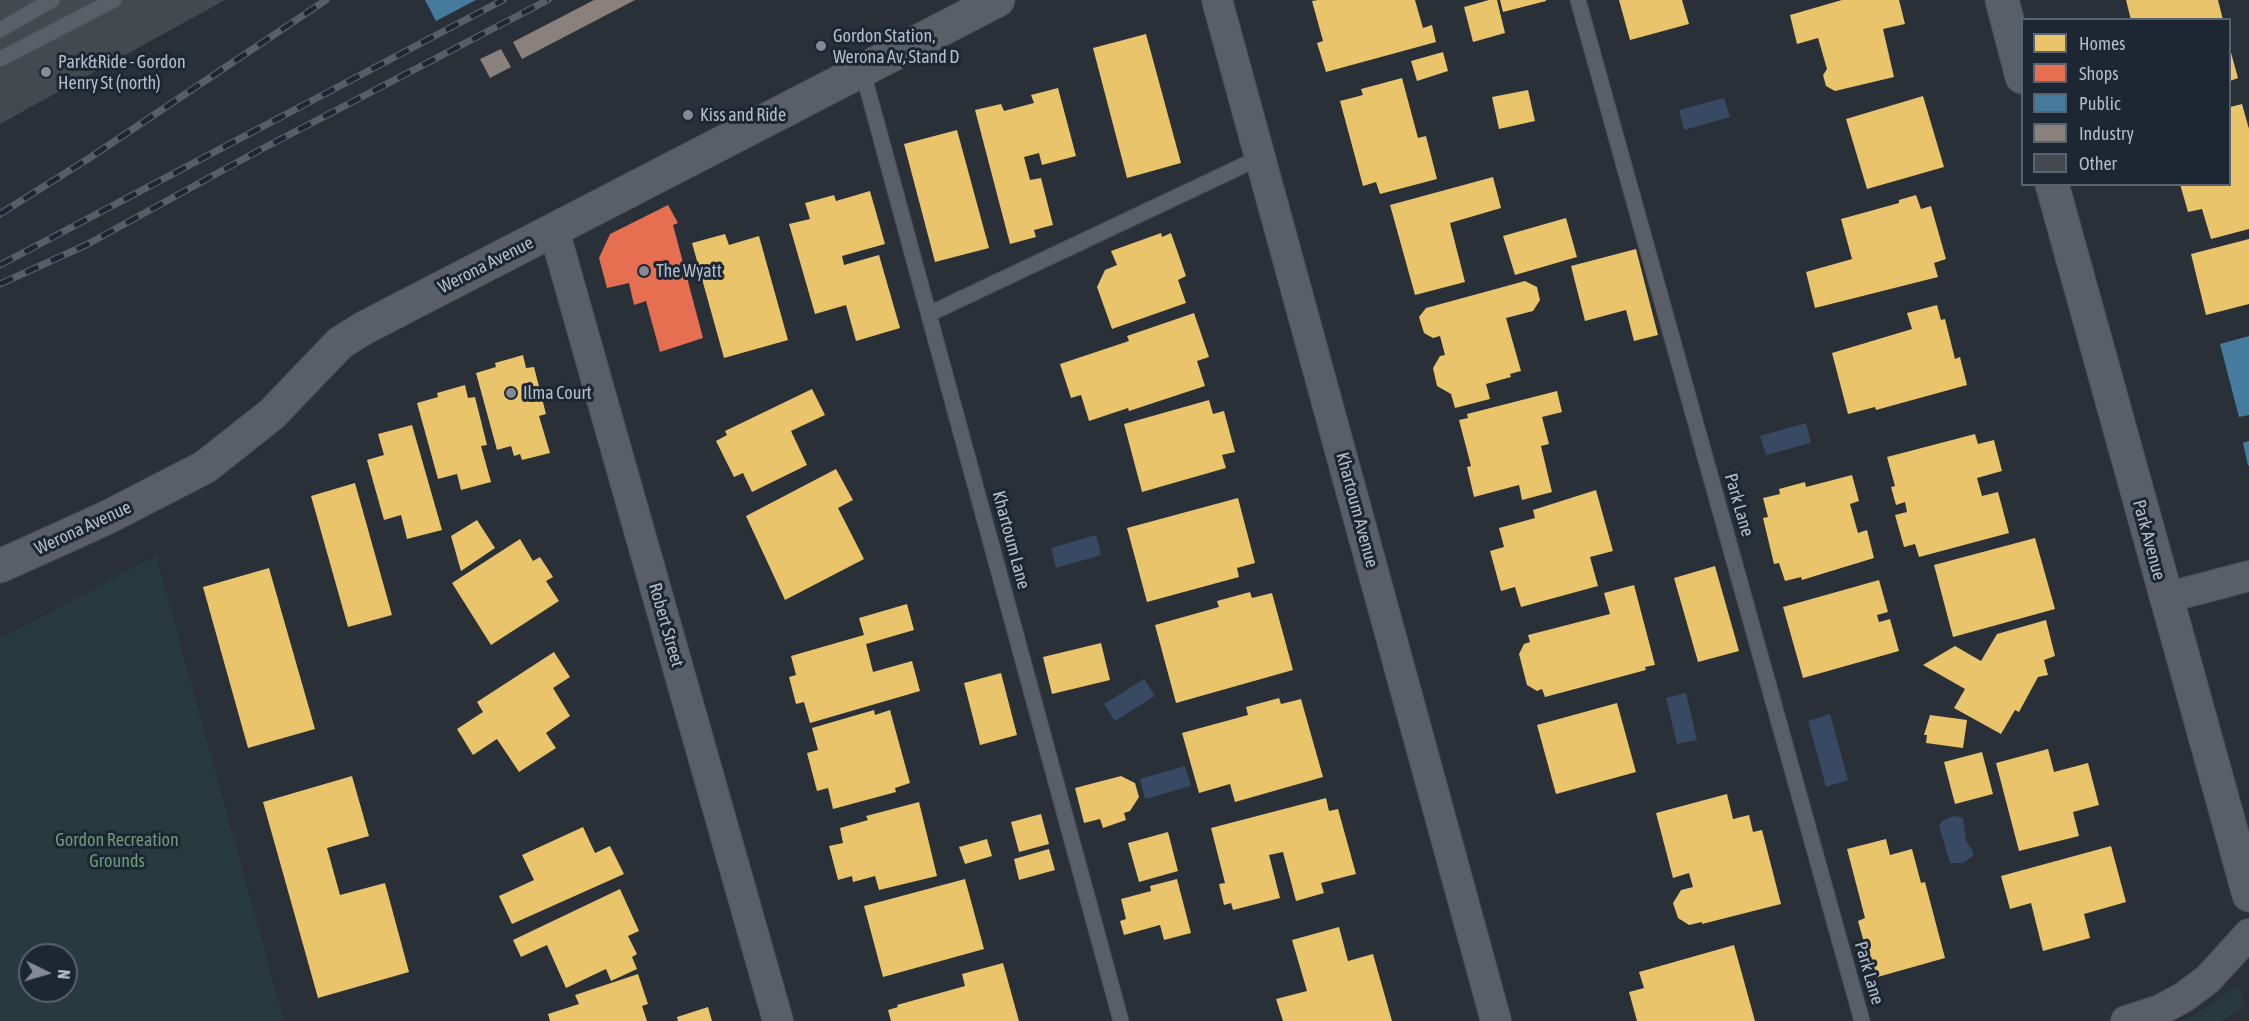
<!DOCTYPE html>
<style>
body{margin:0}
#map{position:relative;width:2249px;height:1021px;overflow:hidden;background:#2a3038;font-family:"Asap Condensed",sans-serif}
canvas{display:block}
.legend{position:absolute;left:2021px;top:18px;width:210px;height:168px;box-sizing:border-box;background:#1d2633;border:2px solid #59626f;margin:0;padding:8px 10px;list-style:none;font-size:18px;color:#b4bcc9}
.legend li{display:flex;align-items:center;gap:12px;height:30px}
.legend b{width:30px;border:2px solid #59626f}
.north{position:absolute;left:18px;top:943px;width:60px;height:60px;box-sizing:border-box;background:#1d2633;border:2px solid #59626f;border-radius:50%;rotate:95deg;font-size:16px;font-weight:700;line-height:24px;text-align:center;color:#b4bcc9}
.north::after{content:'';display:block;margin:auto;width:21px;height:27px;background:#848b96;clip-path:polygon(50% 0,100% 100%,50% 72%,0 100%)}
</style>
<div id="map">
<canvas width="2249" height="1021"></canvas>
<ul class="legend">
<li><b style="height:16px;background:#e9c46a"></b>Homes</li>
<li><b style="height:16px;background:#e76f51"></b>Shops</li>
<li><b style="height:16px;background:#457b9d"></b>Public</li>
<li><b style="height:16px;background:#8a817c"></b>Industry</li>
<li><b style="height:16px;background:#444950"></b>Other</li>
</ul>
<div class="north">N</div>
</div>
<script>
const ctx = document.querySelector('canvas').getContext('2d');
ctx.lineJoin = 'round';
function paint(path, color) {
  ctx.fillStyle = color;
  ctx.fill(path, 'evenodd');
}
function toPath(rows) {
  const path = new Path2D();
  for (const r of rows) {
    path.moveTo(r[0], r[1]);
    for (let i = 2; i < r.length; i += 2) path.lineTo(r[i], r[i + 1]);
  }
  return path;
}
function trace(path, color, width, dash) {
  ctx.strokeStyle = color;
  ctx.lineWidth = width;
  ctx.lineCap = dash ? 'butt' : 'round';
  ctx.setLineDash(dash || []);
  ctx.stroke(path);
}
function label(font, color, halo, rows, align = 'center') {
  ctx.font = font + ' "Asap Condensed",sans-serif';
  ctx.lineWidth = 6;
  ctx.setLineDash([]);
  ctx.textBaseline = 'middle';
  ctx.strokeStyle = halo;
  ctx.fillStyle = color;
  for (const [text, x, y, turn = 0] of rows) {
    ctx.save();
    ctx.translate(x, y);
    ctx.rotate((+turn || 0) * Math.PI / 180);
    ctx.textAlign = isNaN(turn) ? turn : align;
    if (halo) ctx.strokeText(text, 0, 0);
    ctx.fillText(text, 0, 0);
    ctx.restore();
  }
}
const green = toPath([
 [156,556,284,1021,0,1021,0,639],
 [30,955,66,955,66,991,30,991],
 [2235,987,2240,990,2245,1006,2220,1021,2181,1021,2198,1013]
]);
const water = toPath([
 [1724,98,1730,117,1684,130,1679,110],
 [1806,423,1811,443,1766,455,1760,436],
 [1096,535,1101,555,1056,568,1051,548],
 [1144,679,1155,696,1115,721,1104,704],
 [1686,693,1697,740,1677,744,1666,698],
 [1830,714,1848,780,1826,787,1808,721],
 [1185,766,1191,786,1145,799,1140,779],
 [1954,816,1963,818,1966,841,1973,851,1973,856,1963,863,1950,863,1939,826,1942,821]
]);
const homes = toPath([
 [1318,0,1415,0,1423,28,1432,25,1436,42,1326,72,1317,43,1323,41,1312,1],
 [1489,0,1497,0,1505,33,1473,42,1464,7],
 [1500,0,1546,0,1546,1,1503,12],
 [1619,0,1682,0,1689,24,1630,40],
 [1842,0,1899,0,1905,24,1883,29,1894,77,1835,91,1826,86,1823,75,1827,69,1818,38,1797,44,1790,15],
 [2126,0,2218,0,2223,20,2131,20],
 [1146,34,1181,163,1127,178,1093,48],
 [2230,49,2238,78,2230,81],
 [1443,52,1448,71,1417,81,1411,61],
 [1402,78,1418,138,1426,136,1437,179,1380,194,1376,182,1363,186,1340,101,1363,95,1361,89],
 [1058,88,1076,156,1042,165,1039,153,1024,157,1030,180,1041,178,1053,225,1034,230,1036,237,1010,244,975,110,1001,104,1004,111,1034,103,1031,95],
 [1528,90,1535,121,1499,129,1492,97],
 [1923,96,1944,167,1867,189,1846,119],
 [2242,104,2249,129,2249,229,2211,239,2202,209,2188,212,2180,184,2230,184,2230,107],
 [957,130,989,248,935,262,904,144],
 [1493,177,1501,208,1450,223,1465,282,1415,295,1390,205],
 [870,191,885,244,842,256,844,265,879,255,900,328,856,341,846,305,815,314,789,224,810,219,805,203,834,195,836,201],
 [1916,195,1921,209,1931,206,1946,259,1934,263,1938,277,1815,308,1806,272,1852,259,1841,219,1899,203,1899,200],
 [1566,218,1577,257,1515,275,1503,236],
 [1161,233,1162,237,1171,233,1186,276,1178,280,1186,303,1112,329,1097,287,1105,270,1117,265,1111,251],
 [725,234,729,245,759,236,788,340,724,358,692,243],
 [2249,239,2249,304,2206,315,2191,254],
 [1636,249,1658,335,1634,341,1626,310,1585,321,1571,266],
 [1525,281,1537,287,1540,300,1533,311,1506,318,1521,371,1510,374,1511,377,1486,384,1490,399,1455,408,1451,394,1437,386,1433,368,1440,356,1445,355,1440,336,1433,338,1424,333,1419,317,1426,308],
 [1937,305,1941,320,1945,319,1955,359,1960,357,1967,385,1876,410,1875,407,1848,414,1832,353,1912,329,1907,313],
 [1194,313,1209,357,1197,361,1205,386,1129,411,1128,408,1089,421,1081,395,1071,398,1060,364,1129,341,1127,336],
 [523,355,526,368,534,367,546,414,539,416,550,453,522,460,520,454,514,456,511,446,497,450,476,373,496,367,495,363],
 [465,385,468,398,475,397,487,445,481,446,491,482,461,490,457,474,438,479,417,403,438,397,437,393],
 [812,389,825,415,791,431,807,465,752,492,743,473,734,477,716,441,727,435,725,431],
 [1557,391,1562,412,1542,417,1549,444,1541,446,1552,492,1522,500,1519,485,1474,497,1467,467,1471,466,1459,420,1468,418,1467,414],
 [1209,400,1213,414,1224,411,1235,452,1222,455,1226,468,1142,492,1124,424],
 [412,425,442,530,407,539,401,515,384,520,367,460,384,455,378,434],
 [1975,434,1978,444,1994,440,2002,471,1977,478,1982,496,1998,492,2009,533,1919,557,1915,544,1904,547,1895,515,1907,512,1905,502,1896,505,1891,487,1895,486,1887,457],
 [836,469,853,500,838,508,864,559,785,600,746,516],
 [1852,475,1859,501,1850,504,1858,533,1867,530,1874,558,1802,580,1801,577,1785,581,1779,563,1774,564,1763,518,1768,517,1763,498,1780,494,1779,489,1805,482,1806,487],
 [355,483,392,615,348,627,311,496],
 [1596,490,1613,551,1590,557,1598,586,1521,607,1515,587,1501,591,1490,551,1504,547,1499,528,1535,518,1533,510],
 [1238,498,1255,563,1237,568,1239,577,1147,602,1127,528],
 [477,520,495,548,461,571,451,536],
 [2035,538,2055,609,1953,637,1934,565],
 [520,539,533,561,540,557,553,577,546,581,559,601,491,645,452,583],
 [1715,566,1739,651,1698,662,1674,578],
 [269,568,315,729,248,748,203,587],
 [1879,580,1888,612,1877,615,1879,622,1890,619,1899,651,1803,678,1783,607],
 [1634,585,1655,665,1645,667,1646,670,1545,697,1542,689,1537,691,1527,685,1519,654,1524,644,1530,642,1528,635,1610,614,1604,593],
 [1250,592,1252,598,1272,593,1293,670,1176,703,1155,625,1219,607,1217,601],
 [907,604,914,630,866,644,873,672,912,661,920,691,810,723,804,702,796,704,789,677,796,675,791,656,864,635,859,618],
 [2046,620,2055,656,2044,660,2048,675,2038,677,2019,712,2015,710,2001,734,1954,708,1965,689,1923,665,1955,646,1981,661,1997,634],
 [1101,643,1110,680,1052,694,1043,657],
 [554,652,570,677,553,688,570,716,546,733,556,748,519,772,497,739,473,755,457,729,483,712,477,702],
 [1001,673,1017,735,980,745,964,683],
 [1279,698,1281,704,1301,699,1323,777,1235,802,1230,784,1199,793,1182,733,1248,715,1246,707],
 [1617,703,1636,772,1556,794,1537,725],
 [874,710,875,715,890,710,910,783,895,788,896,792,833,809,828,788,817,791,807,753,818,750,812,728],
 [1930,715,1967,720,1963,748,1926,743,1927,735,1924,735],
 [2048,749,2054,772,2088,763,2099,805,2073,812,2079,836,2019,851,1996,763],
 [1982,752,1993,794,1955,804,1944,762],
 [352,776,369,836,327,848,340,895,385,883,409,972,318,998,263,802],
 [1121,776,1135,783,1139,797,1130,811,1124,813,1126,820,1103,828,1100,819,1084,823,1075,788],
 [1727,794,1733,819,1749,815,1753,832,1762,830,1781,904,1702,924,1702,922,1689,925,1678,918,1673,903,1681,890,1693,887,1689,873,1673,878,1656,813],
 [1326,798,1329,811,1338,809,1356,874,1321,883,1324,893,1296,901,1283,852,1269,855,1280,898,1233,910,1231,903,1224,905,1219,884,1225,883,1211,828],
 [919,802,937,876,879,890,875,876,853,882,852,876,838,880,829,846,843,843,840,828,868,820,866,816],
 [1041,814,1049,844,1019,852,1011,822],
 [583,827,595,853,610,846,624,874,512,924,499,896,534,880,522,855],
 [1168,832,1178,871,1139,882,1128,843],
 [987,839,992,856,965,864,959,847],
 [1886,839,1890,855,1912,849,1921,883,1925,882,1945,958,1874,978,1858,921,1865,918,1847,849],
 [2111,846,2126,902,2084,914,2090,938,2043,951,2031,903,2010,909,2001,876],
 [1049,849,1055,870,1019,880,1014,859],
 [965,879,984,949,883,977,864,906],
 [1177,879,1191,933,1164,940,1160,925,1124,935,1120,921,1126,919,1121,899,1151,891,1150,886],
 [620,889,639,931,628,936,637,954,632,957,637,969,611,981,606,969,566,988,547,945,521,957,513,940],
 [1339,927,1348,961,1373,954,1392,1021,1283,1021,1276,999,1307,991,1292,940],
 [1734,945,1755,1021,1637,1021,1629,992,1644,988,1639,972],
 [1003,963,1019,1021,891,1021,888,1010,898,1007,897,1005,965,986,962,974],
 [638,974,648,1004,642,1006,647,1021,550,1021,548,1014,579,1004,575,995],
 [708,1007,712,1021,678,1021,677,1017]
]);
const shops = toPath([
 [668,205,678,223,673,225,703,338,660,352,646,301,634,305,629,283,607,288,599,258,610,234]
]);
const public = toPath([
 [425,0,476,0,436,21],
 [2249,336,2249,415,2239,417,2220,344],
 [2249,441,2249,465,2248,466,2243,443]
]);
const industry = toPath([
 [594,0,635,0,522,59,513,42],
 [501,49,511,67,490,78,480,59]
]);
const building = toPath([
 [0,0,225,0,0,124]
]);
const service = toPath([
 [1578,0,1862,1021],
 [0,30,52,0],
 [0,59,114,0],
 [862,69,1121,1021],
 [929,314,1261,157]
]);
const minor = toPath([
 [1217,0,1496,1021],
 [554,230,778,1021],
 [2165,598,2249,576],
 [2126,1021,2160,1010,2184,997,2208,979,2249,934]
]);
const tertiary = toPath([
 [2002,0,2022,77],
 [2052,184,2249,895],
 [0,566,106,518,205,467,272,414,340,343,364,328,998,0]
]);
const rail = toPath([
 [0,214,91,157,326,0],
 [0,265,503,0],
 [0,284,86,245,258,151,548,0]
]);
const markers = [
 [821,46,6,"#848b96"],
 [46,72,6,"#848b96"],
 [688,115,6,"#848b96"],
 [644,271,6,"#848b96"],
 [511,393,6,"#848b96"]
];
const poiNames = [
 ["Gordon Station,",833,36],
 ["Werona Av, Stand D",833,57],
 ["Park&Ride - Gordon",58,62],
 ["Henry St (north)",58,83],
 ["Kiss and Ride",700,115],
 ["The Wyatt",656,271],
 ["Ilma Court",523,393]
];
const streetNames = [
 ["Werona Avenue",486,265,-27],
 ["Park Lane",1739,505,74],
 ["Khartoum Avenue",1357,510,75],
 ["Werona Avenue",83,528,-25],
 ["Khartoum Lane",1011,540,75],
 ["Park Avenue",2149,540,75],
 ["Robert Street",666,625,74],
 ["Park Lane",1869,973,74]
];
const parkNames = [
 ["Gordon Recreation",117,840],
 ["Grounds",117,861]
];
paint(green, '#273a3e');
paint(water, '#384963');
paint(homes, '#e9c46a');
paint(shops, '#e76f51');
paint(public, '#457b9d');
paint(industry, '#8a817c');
paint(building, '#444950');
trace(service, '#484c53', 17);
trace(minor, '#484c53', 32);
trace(tertiary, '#484c53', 35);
trace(service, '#5a5e66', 15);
trace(minor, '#5a5e66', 30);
trace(tertiary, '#5a5e66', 33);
trace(rail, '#595d64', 7);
trace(rail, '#1d2633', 4.5, [14]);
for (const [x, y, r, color] of markers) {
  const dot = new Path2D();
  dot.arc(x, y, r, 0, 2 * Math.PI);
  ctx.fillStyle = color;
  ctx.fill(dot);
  trace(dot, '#1d2633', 2);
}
label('18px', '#b4bcc9', '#1d2633', poiNames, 'left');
label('18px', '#b4bcc9', '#1d2633', streetNames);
label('18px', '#6b9a76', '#1d2633', parkNames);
</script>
